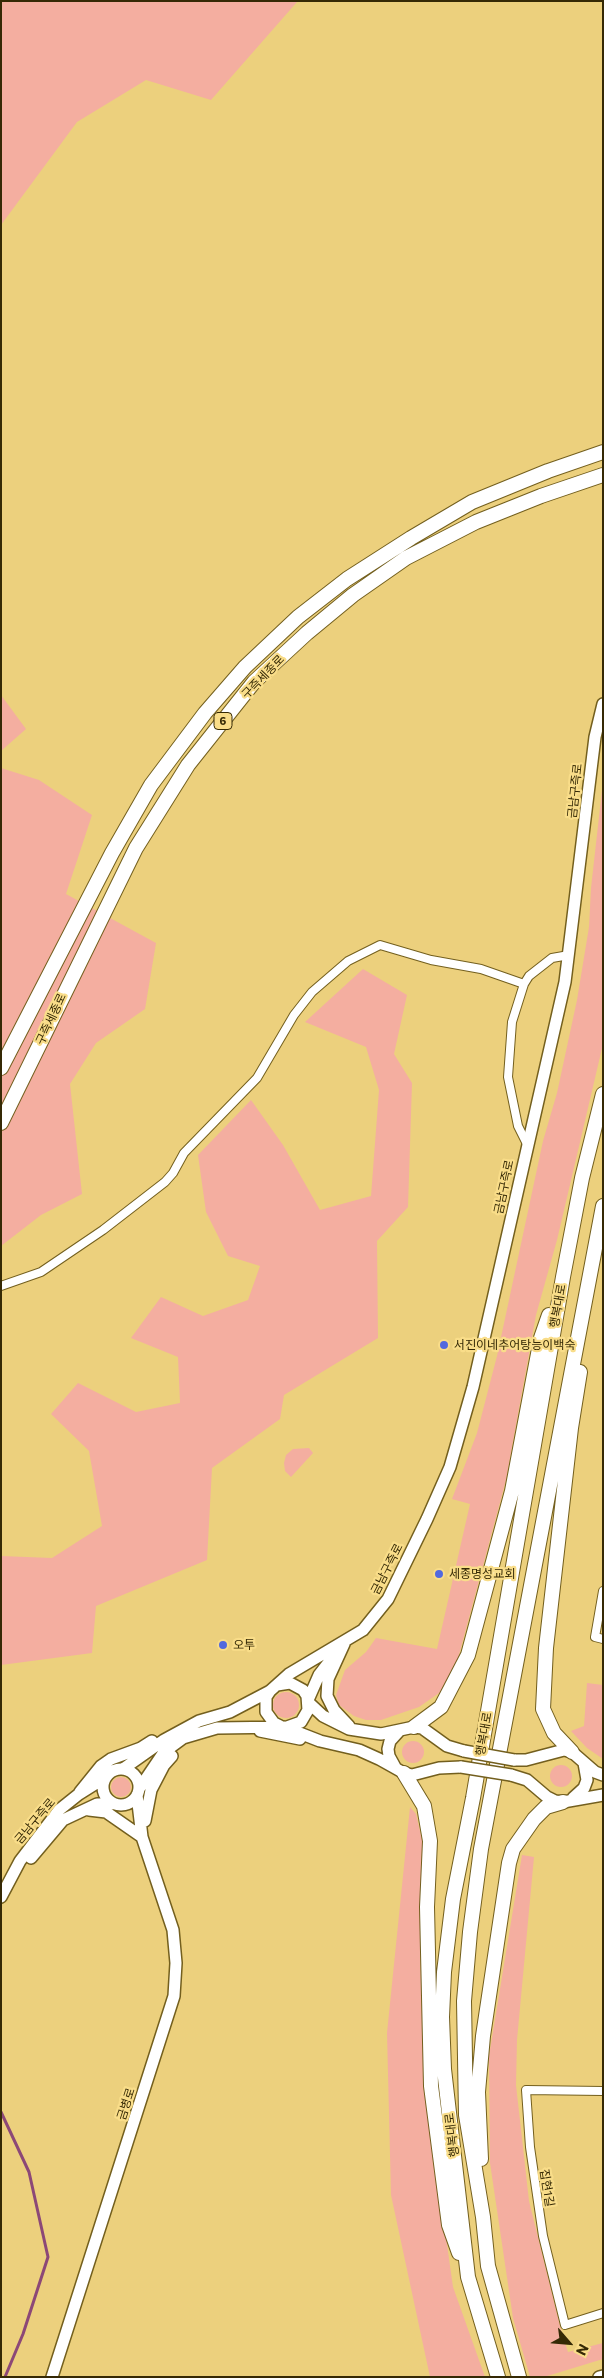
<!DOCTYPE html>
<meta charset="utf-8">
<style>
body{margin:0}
#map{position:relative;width:604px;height:2378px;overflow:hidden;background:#ecd07d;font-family:Commissioner,sans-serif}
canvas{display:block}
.frame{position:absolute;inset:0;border:2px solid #352905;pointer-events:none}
.north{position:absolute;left:544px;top:2318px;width:50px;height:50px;-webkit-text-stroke:4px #f9dd89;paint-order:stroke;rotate:117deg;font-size:14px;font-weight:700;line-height:20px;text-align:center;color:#352905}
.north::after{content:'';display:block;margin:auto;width:18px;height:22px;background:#352905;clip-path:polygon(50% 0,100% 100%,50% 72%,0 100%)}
</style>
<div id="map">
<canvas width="604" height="2378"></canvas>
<div class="frame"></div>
<div class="north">N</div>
</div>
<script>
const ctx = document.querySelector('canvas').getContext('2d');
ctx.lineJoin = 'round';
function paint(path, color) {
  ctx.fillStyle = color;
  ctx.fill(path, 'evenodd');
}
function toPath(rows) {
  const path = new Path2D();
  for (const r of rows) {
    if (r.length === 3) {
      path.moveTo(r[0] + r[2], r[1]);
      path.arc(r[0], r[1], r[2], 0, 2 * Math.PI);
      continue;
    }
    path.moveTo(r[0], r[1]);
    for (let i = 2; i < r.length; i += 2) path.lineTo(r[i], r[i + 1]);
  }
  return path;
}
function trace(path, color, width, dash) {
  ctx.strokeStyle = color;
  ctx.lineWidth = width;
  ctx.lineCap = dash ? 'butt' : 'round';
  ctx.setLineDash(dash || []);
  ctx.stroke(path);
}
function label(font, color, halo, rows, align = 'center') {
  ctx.font = font + ' Commissioner,"Noto Sans KR",sans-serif';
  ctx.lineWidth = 4.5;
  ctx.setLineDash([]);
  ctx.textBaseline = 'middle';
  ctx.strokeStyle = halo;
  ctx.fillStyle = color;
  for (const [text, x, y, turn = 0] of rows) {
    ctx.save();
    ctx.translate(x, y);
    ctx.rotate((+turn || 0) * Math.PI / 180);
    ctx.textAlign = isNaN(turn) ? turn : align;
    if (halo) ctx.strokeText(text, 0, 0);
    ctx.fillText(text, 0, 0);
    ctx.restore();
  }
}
const green = toPath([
 [1,1,295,1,297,2,211,100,146,80,77,122,1,225],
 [1,695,26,729,1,751],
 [1,768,39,780,92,815,66,894,156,943,145,1009,96,1043,70,1084,82,1194,41,1215,1,1246],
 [603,781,603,1044,557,1240,536,1315,506,1480,456,1666,449,1681,439,1693,419,1707,381,1720,366,1720,354,1716,339,1705,336,1695,345,1670,366,1652,376,1638,437,1649,470,1504,452,1499,477,1433,497,1356,543,1141,557,1093,577,1000,589,927,591,888],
 [363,969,407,995,394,1054,412,1083,408,1207,377,1241,378,1338,284,1395,280,1419,212,1468,207,1560,96,1606,92,1653,1,1665,1,1556,52,1558,102,1526,89,1451,51,1414,78,1383,136,1412,180,1403,178,1357,131,1338,161,1297,203,1316,248,1300,260,1266,228,1256,206,1212,198,1155,251,1100,283,1145,320,1210,371,1196,379,1090,366,1047,305,1022],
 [309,1448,313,1453,291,1477,285,1471,284,1463,286,1455,293,1449],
 [587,1683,603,1685,603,1759,587,1748,571,1731,584,1726],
 [286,1705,13],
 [413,1752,11],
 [561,1776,11],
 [121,1787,10],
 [410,1807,416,1814,424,1848,420,1946,424,2082,453,2287,485,2377,430,2377,391,2195,387,2033],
 [522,1855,534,1857,517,2040,516,2085,529,2201,561,2330,568,2352,603,2343,603,2359,544,2377,530,2377,513,2318,490,2163,489,2056]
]);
const stream = toPath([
 [1,2112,29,2172,48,2257,23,2334,5,2377]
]);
const street = toPath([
 [524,984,529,976,552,958,569,955],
 [1,1286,41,1272,103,1230,165,1182,173,1173,184,1153,257,1078,294,1015,312,992,348,961,380,945,431,960,481,969,524,984,512,1022,508,1077,518,1126,528,1146],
 [603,1591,595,1637,603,1639],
 [603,2091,526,2090,530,2147,543,2236,565,2325,603,2313]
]);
const secondary = toPath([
 [344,1644,328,1679,327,1696,334,1710,349,1726],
 [270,1691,266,1697,266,1712,274,1723,280,1726],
 [308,1700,319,1675,333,1657],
 [309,1703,323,1716,349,1729,381,1734,414,1727,422,1728,447,1746,464,1751],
 [284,1727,320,1741,359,1750,379,1759,404,1773,412,1775,439,1768,461,1767],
 [260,1731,300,1739],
 [514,1760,526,1760,564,1750,572,1752,595,1772,603,1775],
 [395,1767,389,1756,388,1749,390,1741,400,1730],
 [121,1787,18],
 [123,1769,164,1740,199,1721,230,1712,270,1691,289,1674,363,1630,388,1599,427,1519,450,1467,473,1387,565,982,595,737,603,704],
 [511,1775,527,1780,547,1797,555,1801,563,1802,603,1795],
 [139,1789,164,1752,183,1738,217,1728,287,1727,301,1722,308,1710,307,1696,303,1690,290,1683,277,1685],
 [80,1792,101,1766,111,1759,141,1748,152,1741],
 [573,1798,584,1788,587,1780,584,1763],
 [89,1810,106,1812,142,1837],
 [145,1821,151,1790,164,1765,172,1756],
 [31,1858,63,1820,97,1804,111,1804],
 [1,1897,20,1861,59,1810,79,1794,106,1777],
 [52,2377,174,1996,176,1963,173,1930,142,1837,137,1795],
 [599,2377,603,2376]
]);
const highway = toPath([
 [1,1068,112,853,151,785,205,713,245,667,298,617,347,579,411,538,472,502,548,471,603,452],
 [1,1123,136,848,188,765,254,682,307,633,353,595,406,558,476,522,541,496,603,475],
 [414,1727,441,1707,468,1655,512,1491,541,1338,549,1315],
 [572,1752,554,1733,543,1709,546,1648,571,1428,580,1372],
 [404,1773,424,1806,430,1841,427,1907,431,2086,449,2225,459,2253],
 [481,2159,478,2092,483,2036,509,1863,513,1849,534,1819,546,1807,563,1802],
 [498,2377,468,2277,444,2069,442,2017,444,1972,453,1899,473,1798,563,1277,582,1178,603,1094],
 [519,2377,488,2266,483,2217,466,2115,464,2001,470,1932,481,1849,603,1206]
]);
const secondaryBridge = toPath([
 [464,1751,514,1760],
 [461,1767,511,1775]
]);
const markers = [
 [444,1345,5,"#5269de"],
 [439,1574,5,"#5269de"],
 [223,1645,5,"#5269de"]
];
const shields = [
 [223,721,18]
];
const shieldNames = [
 ["6",223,721]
];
const streetNames = [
 ["구즉세종로",263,677,-46],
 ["금남구즉로",575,791,-84],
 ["구즉세종로",51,1019,-65],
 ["금남구즉로",504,1187,-78],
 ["행복대로",558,1306,-80],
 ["금남구즉로",387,1569,-63],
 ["행복대로",484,1734,-80],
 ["금남구즉로",35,1821,-50],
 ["금병로",126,2104,-72],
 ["행복대로",452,2135,-97],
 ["집현1길",547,2188,81]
];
const poiNames = [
 ["서진이네추어탕능이백숙",454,1345],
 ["세종명성교회",449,1574],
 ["오투",233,1645]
];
paint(green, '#f4aea0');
trace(stream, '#8c4877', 3);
trace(street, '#735f1e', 10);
trace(secondary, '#735f1e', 14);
trace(highway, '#735f1e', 16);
trace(street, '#fff', 8);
trace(secondary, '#fff', 11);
trace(highway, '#fff', 14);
trace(secondaryBridge, '#735f1e', 14, []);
trace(secondaryBridge, '#fff', 11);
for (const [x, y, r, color] of markers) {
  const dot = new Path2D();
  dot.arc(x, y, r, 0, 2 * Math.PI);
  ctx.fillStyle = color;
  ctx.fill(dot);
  trace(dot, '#f9dd89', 2);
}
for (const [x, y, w] of shields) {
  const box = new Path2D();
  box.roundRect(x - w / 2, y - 8.5, w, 17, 4);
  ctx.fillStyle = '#f9dd89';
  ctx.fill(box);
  trace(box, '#352905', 1);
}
label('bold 11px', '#352905', null, shieldNames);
label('12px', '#352905', '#f9dd89', streetNames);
label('12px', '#352905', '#f9dd89', poiNames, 'left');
</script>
